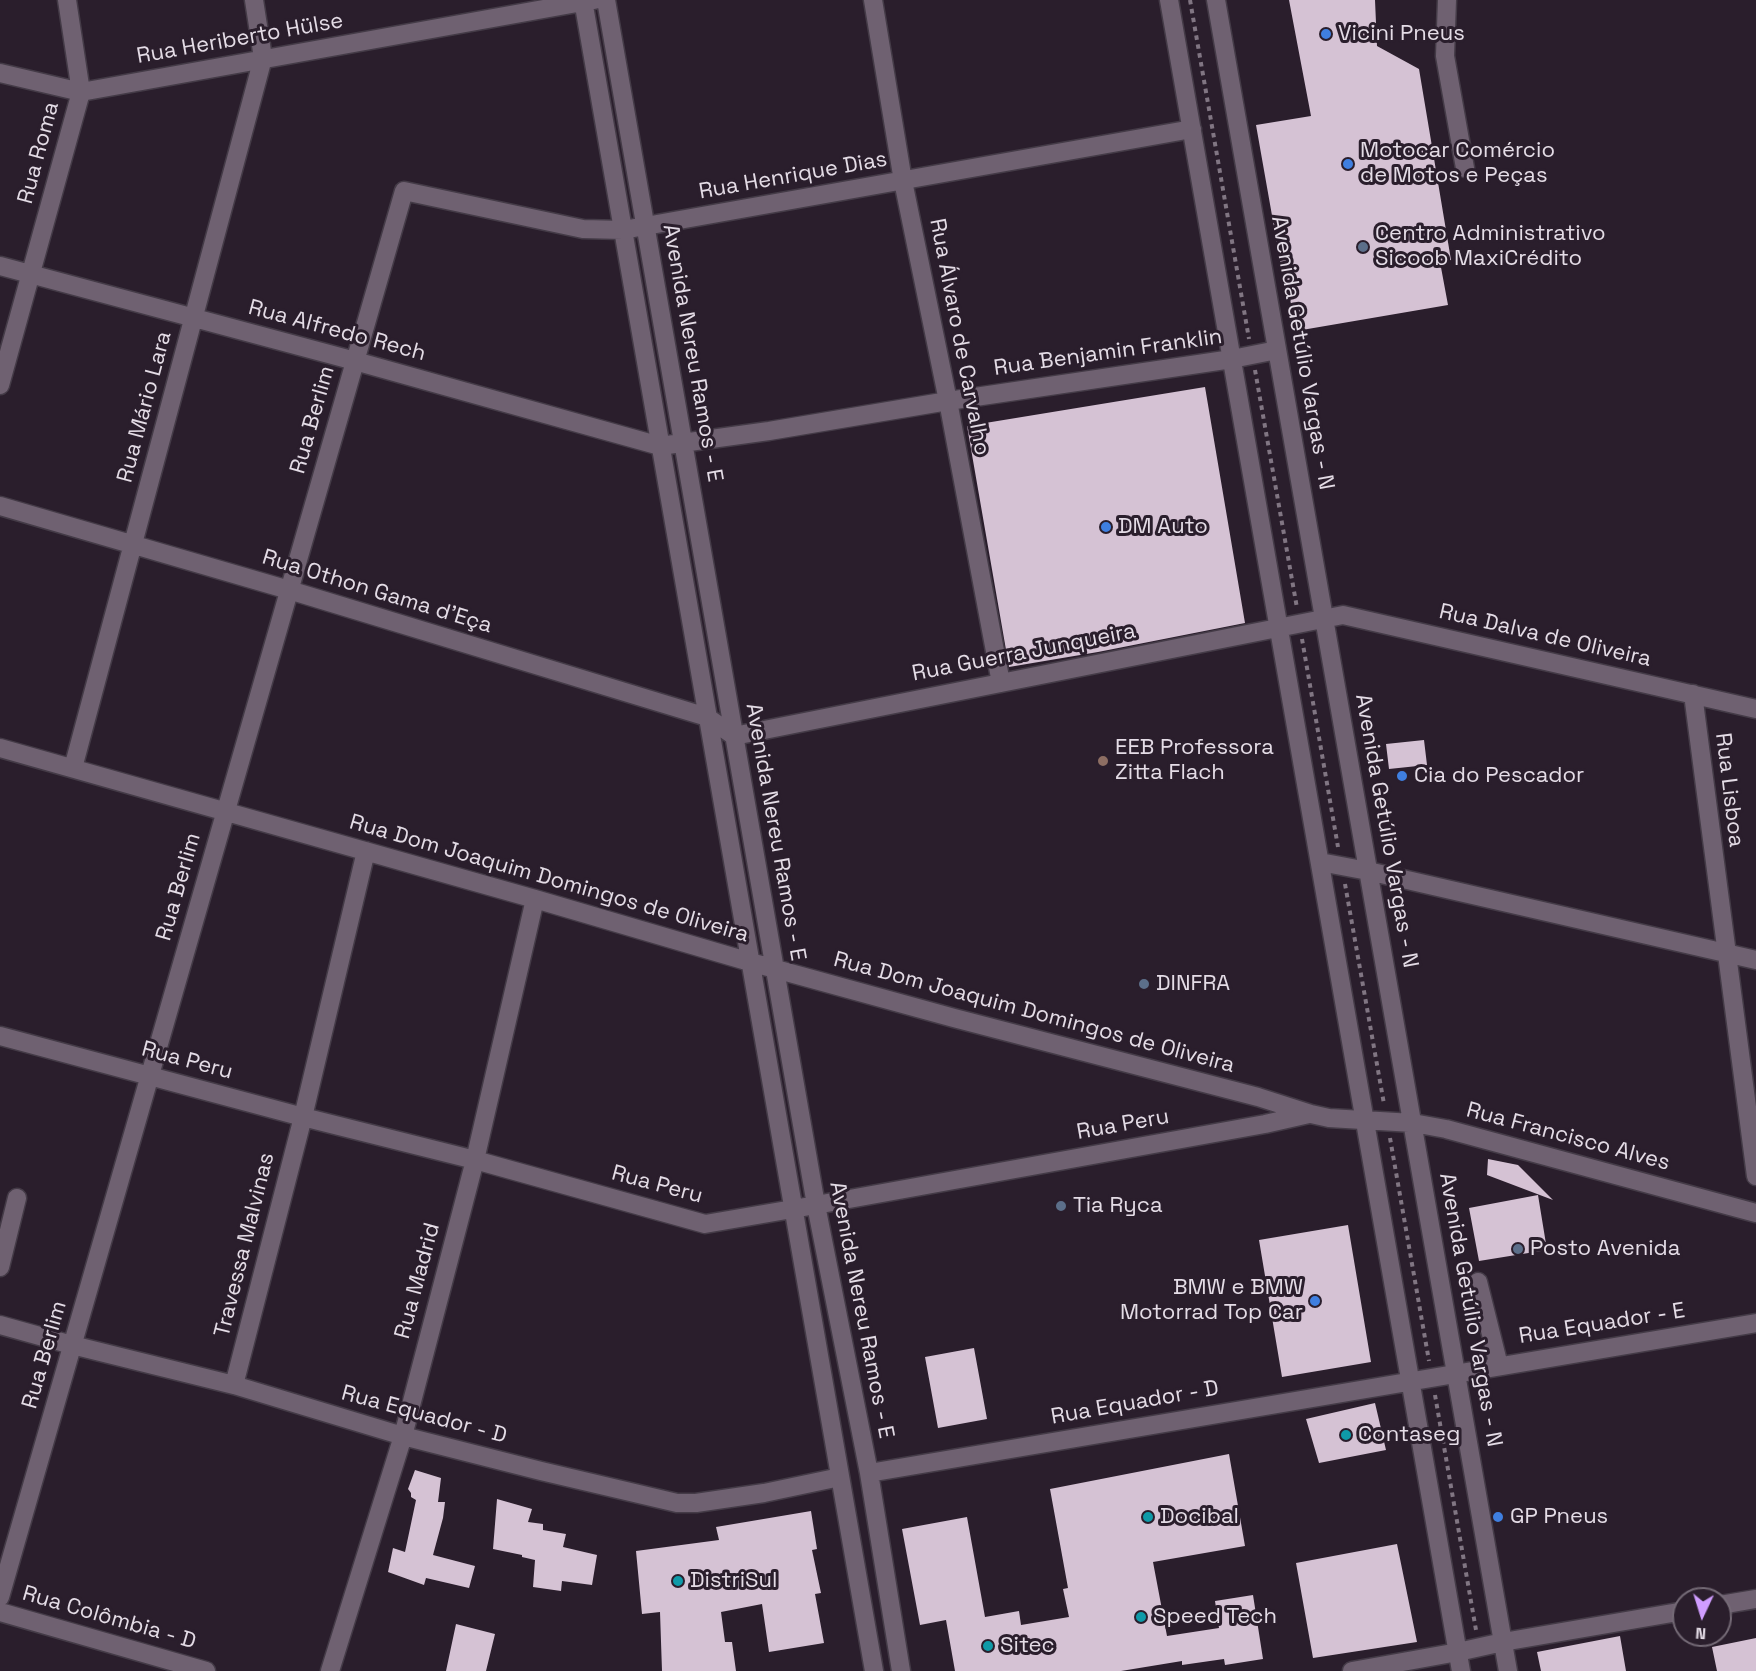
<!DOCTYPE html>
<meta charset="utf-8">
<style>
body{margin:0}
#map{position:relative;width:1756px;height:1671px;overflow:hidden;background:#2a1e2c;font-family:"Space Grotesk",sans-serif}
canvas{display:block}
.north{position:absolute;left:1672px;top:1587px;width:60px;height:60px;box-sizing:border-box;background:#2a1e2c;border:2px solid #746a76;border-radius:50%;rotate:184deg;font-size:16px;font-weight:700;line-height:24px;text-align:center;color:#e4dce6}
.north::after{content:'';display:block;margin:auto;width:21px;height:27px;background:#d09dff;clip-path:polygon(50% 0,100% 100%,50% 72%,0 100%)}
</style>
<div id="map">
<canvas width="1756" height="1671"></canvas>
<div class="north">N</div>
</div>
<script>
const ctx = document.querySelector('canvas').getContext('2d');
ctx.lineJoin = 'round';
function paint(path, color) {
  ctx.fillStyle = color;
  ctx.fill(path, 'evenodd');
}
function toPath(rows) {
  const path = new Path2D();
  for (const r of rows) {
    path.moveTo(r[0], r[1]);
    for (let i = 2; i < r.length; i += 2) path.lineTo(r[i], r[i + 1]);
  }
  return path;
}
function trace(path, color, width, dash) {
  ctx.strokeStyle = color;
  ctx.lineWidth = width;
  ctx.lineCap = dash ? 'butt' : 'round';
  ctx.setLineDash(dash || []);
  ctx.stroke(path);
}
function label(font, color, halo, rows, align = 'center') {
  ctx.font = font + ' "Space Grotesk",sans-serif';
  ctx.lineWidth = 6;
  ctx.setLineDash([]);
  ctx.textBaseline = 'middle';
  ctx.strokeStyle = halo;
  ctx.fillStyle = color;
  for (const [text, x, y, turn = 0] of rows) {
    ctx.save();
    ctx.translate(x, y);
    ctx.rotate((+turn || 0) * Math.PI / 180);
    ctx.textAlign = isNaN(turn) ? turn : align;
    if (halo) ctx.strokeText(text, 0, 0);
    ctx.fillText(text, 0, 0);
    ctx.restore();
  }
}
const building = toPath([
 [1289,0,1375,0,1377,46,1419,69,1451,260,1440,262,1448,305,1296,331,1288,288,1285,289,1256,125,1311,116],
 [1205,387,1245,623,1098,652,1009,667,967,426],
 [1424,740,1427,765,1389,769,1386,744],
 [1488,1159,1518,1165,1553,1200,1487,1175],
 [1538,1195,1547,1250,1479,1261,1469,1208],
 [1348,1225,1371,1362,1282,1377,1259,1240],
 [974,1348,987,1419,938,1428,925,1357],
 [1375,1403,1386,1450,1319,1463,1306,1419],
 [1229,1454,1245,1546,1153,1562,1167,1636,1219,1628,1215,1601,1253,1595,1263,1659,1225,1665,1224,1659,1182,1665,1182,1661,1121,1671,955,1671,946,1620,920,1625,902,1529,967,1517,985,1617,1019,1611,1021,1625,1069,1617,1063,1589,1068,1588,1050,1489],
 [415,1470,441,1478,438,1502,445,1502,443,1518,433,1555,475,1566,469,1588,426,1578,424,1585,388,1572,393,1548,405,1552,416,1500,411,1497,411,1493,408,1489],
 [497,1499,532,1509,528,1522,543,1524,543,1530,566,1534,563,1547,597,1555,592,1585,562,1581,561,1591,533,1587,535,1560,522,1557,522,1555,493,1549],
 [811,1511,817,1549,812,1550,821,1593,815,1594,824,1643,769,1652,762,1604,721,1612,725,1642,732,1642,736,1671,662,1671,660,1612,642,1614,636,1551,719,1540,716,1527],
 [1397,1544,1417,1642,1313,1658,1296,1563],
 [456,1624,495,1634,486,1671,446,1671],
 [1620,1636,1626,1671,1541,1671,1537,1652],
 [1756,1638,1756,1671,1717,1671,1712,1647]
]);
const path = toPath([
 [1190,0,1249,339],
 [1255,370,1297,608],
 [1302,639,1338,847],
 [1345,884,1384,1104],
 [1390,1138,1429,1361],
 [1435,1395,1476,1630]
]);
const minor = toPath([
 [583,0,874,1671],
 [606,0,816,1205,869,1473,901,1671],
 [873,0,903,181,948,401,1001,683],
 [1169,0,1461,1671],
 [1216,0,1508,1671],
 [1447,0,1445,56,1465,168],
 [0,73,81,92,594,0],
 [0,266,355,361,660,446,769,431,948,401,1232,359,1277,350],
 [0,385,81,92,67,0],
 [0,506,289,590,707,717,734,736,1343,615,1756,709],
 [1693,694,1756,1176],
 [0,748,535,899,750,962,954,1018,1258,1097,1311,1114,1329,1118,1413,1123,1446,1129,1756,1213],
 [73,768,263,58,254,0],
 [1320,862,1368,871,1756,960],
 [0,1036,303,1117,475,1160,705,1224,816,1205,1265,1124,1309,1114],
 [0,1267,17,1198],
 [1478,1282,1499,1366],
 [0,1325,72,1345,234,1385,403,1436,541,1471,677,1503,696,1503,764,1493,840,1477],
 [234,1385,303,1117,366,851],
 [869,1473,1756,1323],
 [0,1597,404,191,583,229,623,230,1192,129],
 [1720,1605,1756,1599],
 [0,1612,206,1671],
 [330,1671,403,1436,475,1160,535,899],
 [1352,1671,1458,1652,1503,1642,1684,1611]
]);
const markers = [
 [1326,34,6,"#3f7fe0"],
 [1348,164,6,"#3f7fe0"],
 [1363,247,6,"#5c6f8a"],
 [1106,527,6,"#3f7fe0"],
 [1103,761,6,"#8d6e63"],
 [1402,776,6,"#3f7fe0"],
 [1144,984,6,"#5c6f8a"],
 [1061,1206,6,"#5c6f8a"],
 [1518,1249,6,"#5c6f8a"],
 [1315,1301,6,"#3f7fe0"],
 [1346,1435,6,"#0f9aa8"],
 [1148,1517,6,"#0f9aa8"],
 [1498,1517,6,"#3f7fe0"],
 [678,1581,6,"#0f9aa8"],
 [1141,1617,6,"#0f9aa8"],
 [988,1646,6,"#0f9aa8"]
];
const poiNames = [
 ["Vicini Pneus",1338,34],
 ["Motocar Comércio",1360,151],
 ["de Motos e Peças",1360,176],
 ["Centro Administrativo",1375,234],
 ["Sicoob MaxiCrédito",1375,259],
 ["DM Auto",1118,527],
 ["EEB Professora",1115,748],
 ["Zitta Flach",1115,773],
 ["Cia do Pescador",1414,776],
 ["DINFRA",1156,984],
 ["Tia Ryca",1073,1206],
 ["Posto Avenida",1530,1249],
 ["BMW e BMW",1303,1288,"right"],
 ["Motorrad Top Car",1303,1313,"right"],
 ["Contaseg",1358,1435],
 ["Docibal",1160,1517],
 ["GP Pneus",1510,1517],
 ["DistriSul",690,1581],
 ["Speed Tech",1153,1617],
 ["Sitec",1000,1646]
];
const streetNames = [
 ["Rua Heriberto Hülse",240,39,-10],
 ["Rua Roma",39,153,-75],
 ["Rua Henrique Dias",793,176,-10],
 ["Rua Alfredo Rech",337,331,15],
 ["Rua Álvaro de Carvalho",959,337,79],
 ["Avenida Nereu Ramos - E",692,353,80],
 ["Rua Benjamin Franklin",1108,353,-8],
 ["Avenida Getúlio Vargas - N",1302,353,80],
 ["Rua Mário Lara",145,407,-75],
 ["Rua Berlim",313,420,-74],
 ["Rua Othon Gama d'Eça",377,592,17],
 ["Rua Dalva de Oliveira",1545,636,13],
 ["Rua Guerra Junqueira",1024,653,-11],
 ["Rua Lisboa",1729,790,83],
 ["Avenida Getúlio Vargas - N",1386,831,80],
 ["Avenida Nereu Ramos - E",775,832,80],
 ["Rua Dom Joaquim Domingos de Oliveira",549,879,16],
 ["Rua Berlim",179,887,-74],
 ["Rua Dom Joaquim Domingos de Oliveira",1034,1013,15],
 ["Rua Peru",187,1061,15],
 ["Rua Peru",1123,1125,-10],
 ["Rua Francisco Alves",1568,1137,15],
 ["Rua Peru",657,1185,15],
 ["Travessa Malvinas",245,1245,-76],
 ["Rua Madrid",418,1281,-75],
 ["Avenida Nereu Ramos - E",861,1310,79],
 ["Avenida Getúlio Vargas - N",1470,1310,80],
 ["Rua Equador - E",1602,1324,-9],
 ["Rua Berlim",45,1355,-74],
 ["Rua Equador - D",1135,1403,-10],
 ["Rua Equador - D",424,1415,15],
 ["Rua Colômbia - D",109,1618,16]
];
paint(building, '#d5c2d4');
trace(minor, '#443b47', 21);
trace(path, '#817683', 4, [4.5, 4.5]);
trace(minor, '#6f6171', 18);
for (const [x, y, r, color] of markers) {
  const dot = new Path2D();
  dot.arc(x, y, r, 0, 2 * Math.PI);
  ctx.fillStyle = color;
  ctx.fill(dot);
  trace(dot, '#2a1e2c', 2);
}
label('22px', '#e4dce6', '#2a1e2c', poiNames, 'left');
label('22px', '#e4dce6', '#2a1e2c', streetNames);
</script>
